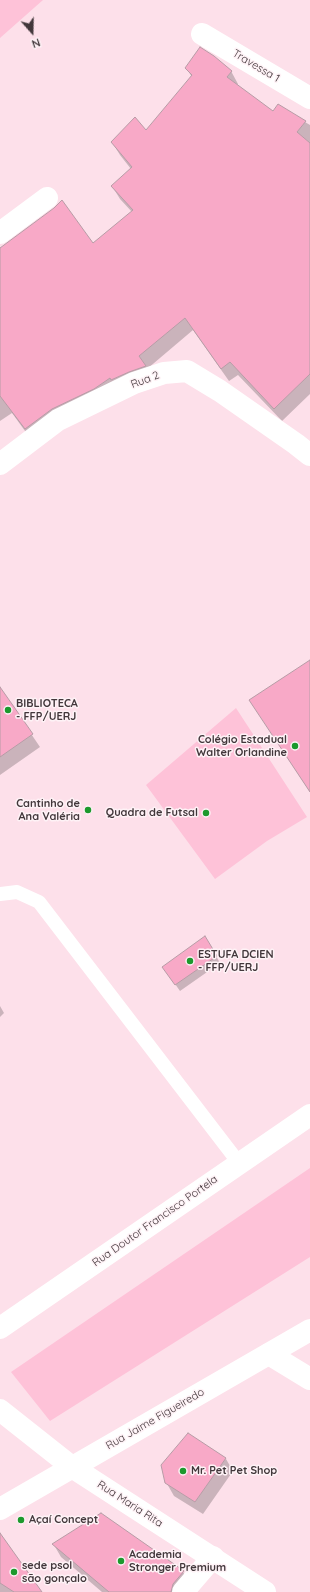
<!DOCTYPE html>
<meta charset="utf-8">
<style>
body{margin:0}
#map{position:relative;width:310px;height:1592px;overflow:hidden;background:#fde0ea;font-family:Quicksand,sans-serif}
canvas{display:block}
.north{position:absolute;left:12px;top:12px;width:40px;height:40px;-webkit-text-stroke:3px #fef2f6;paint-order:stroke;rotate:160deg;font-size:11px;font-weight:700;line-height:16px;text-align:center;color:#42373b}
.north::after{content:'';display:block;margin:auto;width:14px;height:18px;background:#42373b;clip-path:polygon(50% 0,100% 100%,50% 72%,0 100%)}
</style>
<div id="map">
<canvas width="310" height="1592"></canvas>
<div class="north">N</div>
</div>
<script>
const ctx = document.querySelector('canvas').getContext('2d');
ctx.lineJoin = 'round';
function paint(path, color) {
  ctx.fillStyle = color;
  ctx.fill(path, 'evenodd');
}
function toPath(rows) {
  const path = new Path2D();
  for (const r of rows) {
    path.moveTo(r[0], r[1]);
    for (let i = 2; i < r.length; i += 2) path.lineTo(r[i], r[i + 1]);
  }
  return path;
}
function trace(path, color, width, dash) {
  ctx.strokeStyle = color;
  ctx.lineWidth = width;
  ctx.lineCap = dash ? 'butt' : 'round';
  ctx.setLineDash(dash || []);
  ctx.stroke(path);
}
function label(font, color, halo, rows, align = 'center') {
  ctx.font = font + ' Quicksand,sans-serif';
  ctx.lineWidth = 3;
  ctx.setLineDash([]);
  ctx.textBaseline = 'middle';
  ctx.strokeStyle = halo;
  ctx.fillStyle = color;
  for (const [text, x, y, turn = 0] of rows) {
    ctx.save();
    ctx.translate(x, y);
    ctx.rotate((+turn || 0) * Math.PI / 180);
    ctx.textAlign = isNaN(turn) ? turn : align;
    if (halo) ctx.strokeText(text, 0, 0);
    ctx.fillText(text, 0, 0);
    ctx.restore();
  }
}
const green = toPath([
 [0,0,43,0,0,38],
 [236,708,307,817,267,841,215,879,146,785],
 [310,1168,310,1257,50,1421,11,1372]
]);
const shadow = toPath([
 [186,68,231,71,238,84,237,86,274,112,278,106,310,125,310,394,282,421,238,375,229,381,193,330,147,369,33,442,12,413,0,421,0,251,93,245,132,212,120,199,112,186,131,169,120,155,112,142,146,131,192,77],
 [310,661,310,792,251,700],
 [0,688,40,747,0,775],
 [216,956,220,963,180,991,168,974],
 [0,1006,4,1013,0,1017],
 [226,1459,233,1471,203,1514,174,1496,166,1482],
 [101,1514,183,1572,191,1585,185,1592,102,1592,61,1557,54,1545],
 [0,1562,40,1592,0,1592]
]);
const building = toPath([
 [200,47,214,56,232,71,227,77,273,111,278,104,306,121,297,132,310,143,310,374,274,409,230,362,221,369,185,318,139,356,146,366,129,372,111,380,110,378,94,389,52,409,25,429,0,396,0,248,54,208,62,200,93,243,133,210,111,186,132,167,111,142,135,117,146,130,192,75,185,68,200,47],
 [310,660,310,792,249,700,310,660],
 [0,687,33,734,0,757,0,687],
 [205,936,217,956,175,985,162,967,205,936],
 [188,1433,226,1458,195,1502,165,1483,161,1465,188,1433],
 [101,1513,184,1571,173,1584,171,1592,109,1592,52,1544,101,1513],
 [0,1533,42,1592,14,1592,0,1583,0,1533]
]);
const lane = toPath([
 [0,894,17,892,39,902,239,1163]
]);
const street = toPath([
 [202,34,310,98],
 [0,233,47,198],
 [0,464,58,420,134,383,164,373,187,371,220,391,296,444,310,455],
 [269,1354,310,1379],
 [183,1592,213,1557]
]);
const secondary = toPath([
 [0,1410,72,1467,265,1592]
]);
const primary = toPath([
 [0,1328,310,1115],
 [0,1509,310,1330]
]);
const markers = [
 [8,710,4,"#1c992d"],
 [295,746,4,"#1c992d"],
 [88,810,4,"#1c992d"],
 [206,813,4,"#1c992d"],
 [190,961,4,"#1c992d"],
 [183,1471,4,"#1c992d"],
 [21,1520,4,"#1c992d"],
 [121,1561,4,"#1c992d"],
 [14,1572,4,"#1c992d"]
];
const streetNames = [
 ["Travessa 1",256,66,31],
 ["Rua 2",145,380,-21],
 ["Rua Doutor Francisco Portela",155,1221,-35],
 ["Rua Jaime Figueiredo",155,1419,-30],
 ["Rua Maria Rita",130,1504,33]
];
const poiNames = [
 ["BIBLIOTECA",16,704],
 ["- FFP/UERJ",16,717],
 ["Colégio Estadual",287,740,"right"],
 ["Walter Orlandine",287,753,"right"],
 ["Cantinho de",80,804,"right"],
 ["Ana Valéria",80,817,"right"],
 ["Quadra de Futsal",198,813,"right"],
 ["ESTUFA DCIEN",198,955],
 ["- FFP/UERJ",198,968],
 ["Mr. Pet Pet Shop",191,1471],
 ["Açaí Concept",29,1520],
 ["Academia",129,1555],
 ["Stronger Premium",129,1568],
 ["sede psol",22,1566],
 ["são gonçalo",22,1579]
];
paint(green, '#fec2d8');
paint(shadow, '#0003');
paint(building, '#f8a9c7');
trace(building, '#b79ca6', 1);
trace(lane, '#fff', 14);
trace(street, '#fff', 22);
trace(secondary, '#fff', 22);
trace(primary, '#fff', 22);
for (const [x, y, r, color] of markers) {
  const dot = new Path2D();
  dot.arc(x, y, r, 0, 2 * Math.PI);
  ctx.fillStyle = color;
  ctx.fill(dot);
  trace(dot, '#fef2f6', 1.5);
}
label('11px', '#42373b', '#fef2f6', streetNames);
label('bold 11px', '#42373b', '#fef2f6', poiNames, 'left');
</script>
